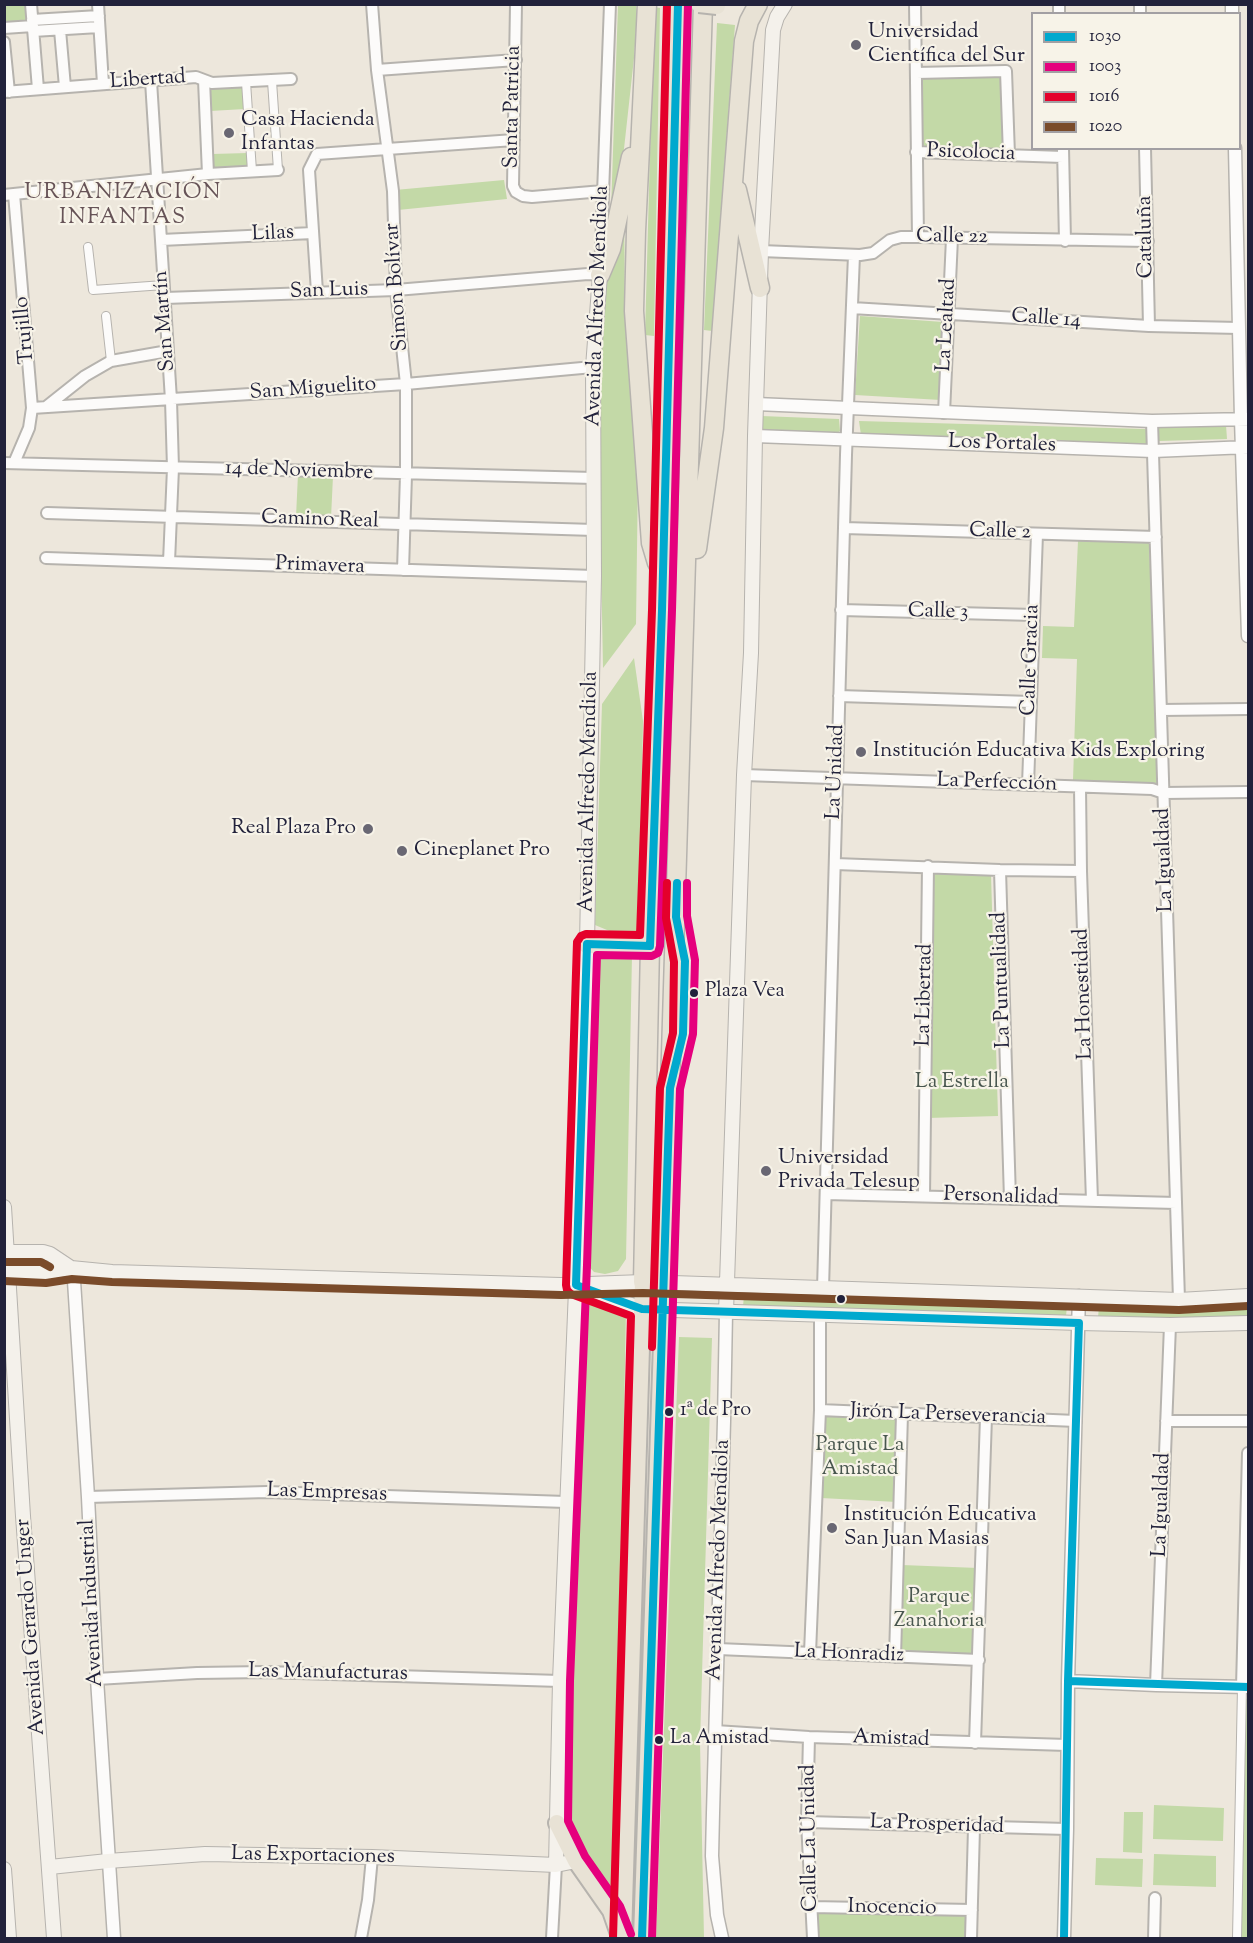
<!DOCTYPE html>
<meta charset="utf-8">
<style>
body{margin:0}
#map{position:relative;width:1253px;height:1943px;overflow:hidden;background:#ede7dc;font-family:"Sorts Mill Goudy",serif}
canvas{display:block}
.frame{position:absolute;inset:0;border:6px solid #22223b;pointer-events:none}
.legend{position:absolute;left:1031px;top:12px;width:210px;height:138px;box-sizing:border-box;background:#f7f3e8;border:2px solid #a29fa3;margin:0;padding:8px 10px;list-style:none;font-size:18px;color:#22223b}
.legend li{display:flex;align-items:center;gap:12px;height:30px}
.legend b{width:30px;border:2px solid #a29fa3}
</style>
<div id="map">
<canvas width="1253" height="1943"></canvas>
<div class="frame"></div>
<ul class="legend">
<li><b style="height:8px;background:#00a9ce"></b>1030</li>
<li><b style="height:8px;background:#e5007d"></b>1003</li>
<li><b style="height:8px;background:#e4002b"></b>1016</li>
<li><b style="height:8px;background:#7a4b2a"></b>1020</li>
</ul>
</div>
<script>
const ctx = document.querySelector('canvas').getContext('2d');
ctx.lineJoin = 'round';
function paint(path, color) {
  ctx.fillStyle = color;
  ctx.fill(path, 'evenodd');
}
function toPath(rows) {
  const path = new Path2D();
  for (const r of rows) {
    path.moveTo(r[0], r[1]);
    for (let i = 2; i < r.length; i += 2) path.lineTo(r[i], r[i + 1]);
  }
  return path;
}
function trace(path, color, width, dash) {
  ctx.strokeStyle = color;
  ctx.lineWidth = width;
  ctx.lineCap = dash ? 'butt' : 'round';
  ctx.setLineDash(dash || []);
  ctx.stroke(path);
}
function label(font, color, halo, rows, align = 'center') {
  ctx.font = font + ' "Sorts Mill Goudy",serif';
  ctx.lineWidth = 4.5;
  ctx.setLineDash([]);
  ctx.textBaseline = 'middle';
  ctx.strokeStyle = halo;
  ctx.fillStyle = color;
  for (const [text, x, y, turn = 0] of rows) {
    ctx.save();
    ctx.translate(x, y);
    ctx.rotate((+turn || 0) * Math.PI / 180);
    ctx.textAlign = isNaN(turn) ? turn : align;
    if (halo) ctx.strokeText(text, 0, 0);
    ctx.fillText(text, 0, 0);
    ctx.restore();
  }
}
const green = toPath([
 [5,5,28,5,30,23,5,24],
 [618,5,636,5,637,15,634,58,622,167,611,210],
 [654,7,660,8,654,336,645,335],
 [717,23,735,25,712,331,704,330],
 [1004,75,1006,152,919,149,918,76],
 [243,84,245,109,210,111,208,85],
 [248,153,249,167,214,169,212,154],
 [504,180,507,199,398,210,395,190],
 [624,200,625,307,636,474,638,474,636,624,603,668,599,453,603,298],
 [860,316,943,322,941,400,855,395],
 [761,416,839,419,840,431,837,433,761,430],
 [859,421,1145,429,1149,431,1150,441,1147,444,861,435],
 [1226,425,1227,439,1159,441,1158,426],
 [298,474,333,476,331,518,296,517],
 [1078,541,1149,543,1160,784,1073,780,1077,659,1042,658,1043,626,1074,627],
 [634,658,643,721,639,937,619,935,595,925,602,704],
 [933,872,991,874,998,1116,927,1118],
 [594,953,632,955,626,1259,618,1271,605,1274,594,1272,584,1261],
 [744,1296,970,1303,1067,1306,1066,1316,743,1306],
 [582,1300,626,1310,615,1897,566,1822],
 [1248,1305,1248,1317,1098,1318,1099,1306],
 [679,1337,712,1338,700,1742,704,1938,656,1938],
 [823,1414,899,1418,897,1502,821,1498],
 [902,1565,978,1568,976,1655,899,1653],
 [1248,1699,1248,1938,1241,1938,1241,1700],
 [1154,1805,1224,1808,1223,1841,1153,1839],
 [1124,1812,1143,1812,1142,1853,1123,1852],
 [1154,1854,1216,1856,1216,1887,1153,1885],
 [1096,1858,1143,1859,1142,1887,1095,1885],
 [815,1911,966,1916,966,1938,820,1938]
]);
const pedestrian = toPath([
 [272,81,278,170],
 [246,82,252,171],
 [88,247,93,290,164,285],
 [106,316,111,361],
 [1237,1938,1242,1687]
]);
const minor = toPath([
 [31,4,38,89],
 [98,4,103,84],
 [372,4,377,70,393,191,396,290,406,384,406,475,403,570],
 [516,4,513,186,516,192,523,196,532,197,603,191],
 [915,4,918,237],
 [1059,4,1059,14],
 [1140,4,1140,14],
 [32,20,99,16],
 [4,28,33,26],
 [60,30,65,87],
 [33,31,99,27],
 [4,42,9,92],
 [377,70,516,60],
 [916,73,1006,71,1009,155],
 [204,80,208,174],
 [151,81,171,400,173,468,169,562],
 [4,92,196,77,212,83,291,79],
 [1063,148,1065,241],
 [1145,148,1149,326],
 [916,152,1063,157],
 [4,195,208,174,278,170],
 [161,240,313,233],
 [761,251,860,255,873,253,890,240,901,237,918,237,1148,241],
 [317,292,309,170,317,154,514,140],
 [165,298,396,290,588,274,600,275,610,4],
 [852,308,1149,326,1239,328],
 [46,407,85,376,111,361,168,351],
 [32,408,406,384,593,367],
 [944,413,952,238],
 [1152,421,1179,1300],
 [4,463,594,478],
 [14,463,29,428,32,408,14,194],
 [47,513,594,530],
 [844,528,1156,537],
 [46,558,594,576],
 [841,610,1034,615],
 [839,696,1031,702],
 [1161,710,1248,709],
 [744,775,1152,789,1164,793,1248,792],
 [1028,785,1037,534],
 [1080,787,1081,871,1092,1201],
 [835,864,1000,870,1081,871],
 [1000,870,1010,1199],
 [826,1194,1176,1203],
 [924,1196,928,866],
 [823,1289,846,455,854,255],
 [820,1410,1076,1421],
 [1166,1421,1248,1421],
 [88,1497,267,1492,566,1502],
 [718,1649,979,1660],
 [810,1653,820,1410,820,1314],
 [895,1657,902,1414],
 [97,1679,197,1673,265,1672,560,1681],
 [1156,1685,1170,1325],
 [1242,1687,1248,1453],
 [715,1731,809,1737,1067,1745],
 [809,1737,807,1822,813,1938],
 [975,1743,986,1417],
 [807,1822,1067,1829],
 [811,1907,972,1910],
 [361,1938,368,1900,372,1857],
 [552,1938,556,1865],
 [971,1938,974,1828],
 [1154,1938,1155,1898]
]);
const tertiary = toPath([
 [1232,4,1232,14],
 [1235,148,1241,419,1248,636],
 [756,404,1152,421,1248,419],
 [755,436,1153,451,1248,447],
 [71,1268,74,1281,88,1497,97,1679,114,1938],
 [1068,1681,1156,1685,1248,1687],
 [722,1938,717,1915,712,1856,713,1813,724,1421,726,1312],
 [1064,1938,1067,1829,1068,1681,1079,1296]
]);
const secondary = toPath([
 [4,1207,23,1516,54,1938],
 [8,1252,43,1252,50,1254,71,1268],
 [4,1270,46,1273,71,1268,112,1272,384,1280,561,1285,643,1282,1179,1300,1248,1296],
 [583,1287,642,1309,1079,1323,1170,1325,1248,1323],
 [726,1312,744,775,751,653,755,436,761,251,773,30,777,17,785,4],
 [556,1865,560,1681,577,1265,587,944,594,576,593,367,600,275],
 [50,1867,108,1861,205,1854,372,1857,556,1865,576,1861],
 [4,1869,9,1938]
]);
const trunk = toPath([
 [557,1823,576,1861,611,1911,619,1934],
 [623,1938,643,1282],
 [642,1938,664,1283]
]);
const motorway = toPath([
 [647,4,636,231,634,311,651,543,657,563],
 [737,190,760,288],
 [600,275,611,249,631,157],
 [697,549,714,428,744,41,749,21,758,4],
 [587,944,650,946],
 [643,1282,650,946,662,610,678,4],
 [664,1283,703,4]
]);
const primaryBridge = toPath([
 [699,4,717,6]
]);
const bus1 = toPath([
 [678,4,662,610,650,946,587,944,576,1285,642,1309,1079,1323,1068,1681,1064,1938],
 [1068,1681,1248,1687],
 [642,1938,670,1088,683,1034,685,961,676,917,677,883]
]);
const bus2 = toPath([
 [631,1934,620,1906,585,1856,568,1821,570,1681,587,1265,597,955,652,956,658,953,660,946,672,610,688,4],
 [652,1938,680,1089,693,1034,695,960,687,916,687,883]
]);
const bus3 = toPath([
 [652,1347,660,1088,673,1033,674,962,666,918,667,883],
 [613,1938,631,1316,571,1294,567,1290,566,1285,577,942,581,936,586,934,640,935,652,610,667,4]
]);
const bus4 = toPath([
 [4,1262,41,1262,50,1267],
 [4,1281,46,1283,72,1279,112,1282,561,1295,643,1293,1179,1310,1248,1306]
]);
const markers = [
 [856,45,6,"#696773"],
 [229,133,6,"#696773"],
 [861,752,6,"#696773"],
 [368,829,6,"#696773"],
 [402,851,6,"#696773"],
 [694,993,5,"#22223b"],
 [766,1171,6,"#696773"],
 [841,1299,5,"#22223b"],
 [669,1412,5,"#22223b"],
 [832,1528,6,"#696773"],
 [659,1740,5,"#22223b"]
];
const busNames = [
 ["Plaza Vea",705,993],
 ["1ª de Pro",680,1412],
 ["La Amistad",670,1740]
];
const poiNames = [
 ["Universidad",868,33],
 ["Científica del Sur",868,57],
 ["Casa Hacienda",241,121],
 ["Infantas",241,145],
 ["Institución Educativa Kids Exploring",873,752],
 ["Real Plaza Pro",356,829,"right"],
 ["Cineplanet Pro",414,851],
 ["Universidad",778,1159],
 ["Privada Telesup",778,1183],
 ["Institución Educativa",844,1516],
 ["San Juan Masias",844,1540]
];
const streetNames = [
 ["Libertad",148,81,-4],
 ["Santa Patricia",514,107,-89],
 ["Psicolocia",971,154,2],
 ["Lilas",273,235,-3],
 ["Cataluña",1147,237,-91],
 ["Calle 22",952,238,1],
 ["Simon Bolívar",398,287,-94],
 ["San Luis",329,292,-2],
 ["Avenida Alfredo Mendiola",599,306,-88],
 ["Calle 14",1046,320,4],
 ["San Martín",166,321,-94],
 ["La Lealtad",948,325,-87],
 ["Trujillo",26,330,-95],
 ["San Miguelito",313,390,-4],
 ["Los Portales",1002,445,2],
 ["14 de Noviembre",299,472,2],
 ["Camino Real",320,521,2],
 ["Calle 2",1000,533,2],
 ["Primavera",320,567,2],
 ["Calle 3",938,613,1],
 ["Calle Gracia",1032,660,-88],
 ["La Unidad",837,772,-88],
 ["La Perfección",997,784,2],
 ["Avenida Alfredo Mendiola",590,792,-89],
 ["La Igualdad",1166,860,-92],
 ["La Puntualidad",1003,980,-92],
 ["La Honestidad",1085,994,-92],
 ["La Libertad",926,995,-89],
 ["Personalidad",1001,1198,2],
 ["Jirón La Perseverancia",948,1416,2],
 ["Las Empresas",327,1494,2],
 ["La Igualdad",1163,1505,-88],
 ["Avenida Alfredo Mendiola",720,1560,-88],
 ["Avenida Industrial",93,1603,-93],
 ["Avenida Gerardo Unger",32,1627,-94],
 ["La Honradiz",849,1655,2],
 ["Las Manufacturas",328,1674,1],
 ["Amistad",891,1740,2],
 ["La Prosperidad",937,1826,2],
 ["Calle La Unidad",811,1838,-91],
 ["Las Exportaciones",313,1857,1],
 ["Inocencio",892,1909,1]
];
const parkNames = [
 ["La Estrella",962,1083],
 ["Parque La",860,1446],
 ["Amistad",860,1470],
 ["Parque",939,1598],
 ["Zanahoria",939,1622]
];
const neighbourhoodNames = [
 ["URBANIZACIÓN",123,194],
 ["INFANTAS",123,219]
];
paint(green, '#c3d9a7');
trace(pedestrian, '#b6b3ae', 10);
trace(minor, '#b6b3ae', 14);
trace(tertiary, '#b6b3ae', 15);
trace(secondary, '#b6b3ae', 16);
trace(trunk, '#b6b3ae', 20);
trace(motorway, '#b6b3ae', 21);
trace(pedestrian, '#fcfbfa', 8);
trace(minor, '#fcfbfa', 10);
trace(tertiary, '#fcfbfa', 12);
trace(secondary, '#f4f1eb', 14);
trace(trunk, '#e8e2d5', 16);
trace(motorway, '#e8e2d5', 18);
trace(primaryBridge, '#b6b3ae', 20, []);
trace(primaryBridge, '#e8e2d5', 16);
trace(bus1, '#00a9ce', 8);
trace(bus2, '#e5007d', 8);
trace(bus3, '#e4002b', 8);
trace(bus4, '#7a4b2a', 8);
for (const [x, y, r, color] of markers) {
  const dot = new Path2D();
  dot.arc(x, y, r, 0, 2 * Math.PI);
  ctx.fillStyle = color;
  ctx.fill(dot);
  trace(dot, '#f7f3e8', 2);
}
label('20px', '#22223b', '#f7f3e8', busNames, 'left');
label('21px', '#22223b', '#f7f3e8', poiNames, 'left');
label('21px', '#22223b', '#f7f3e8', streetNames);
label('21px', '#48564e', '#f7f3e8', parkNames);
ctx.letterSpacing = '1.5px';
label('22px', '#665357', '#f7f3e8', neighbourhoodNames);
ctx.letterSpacing = '0px';
</script>
